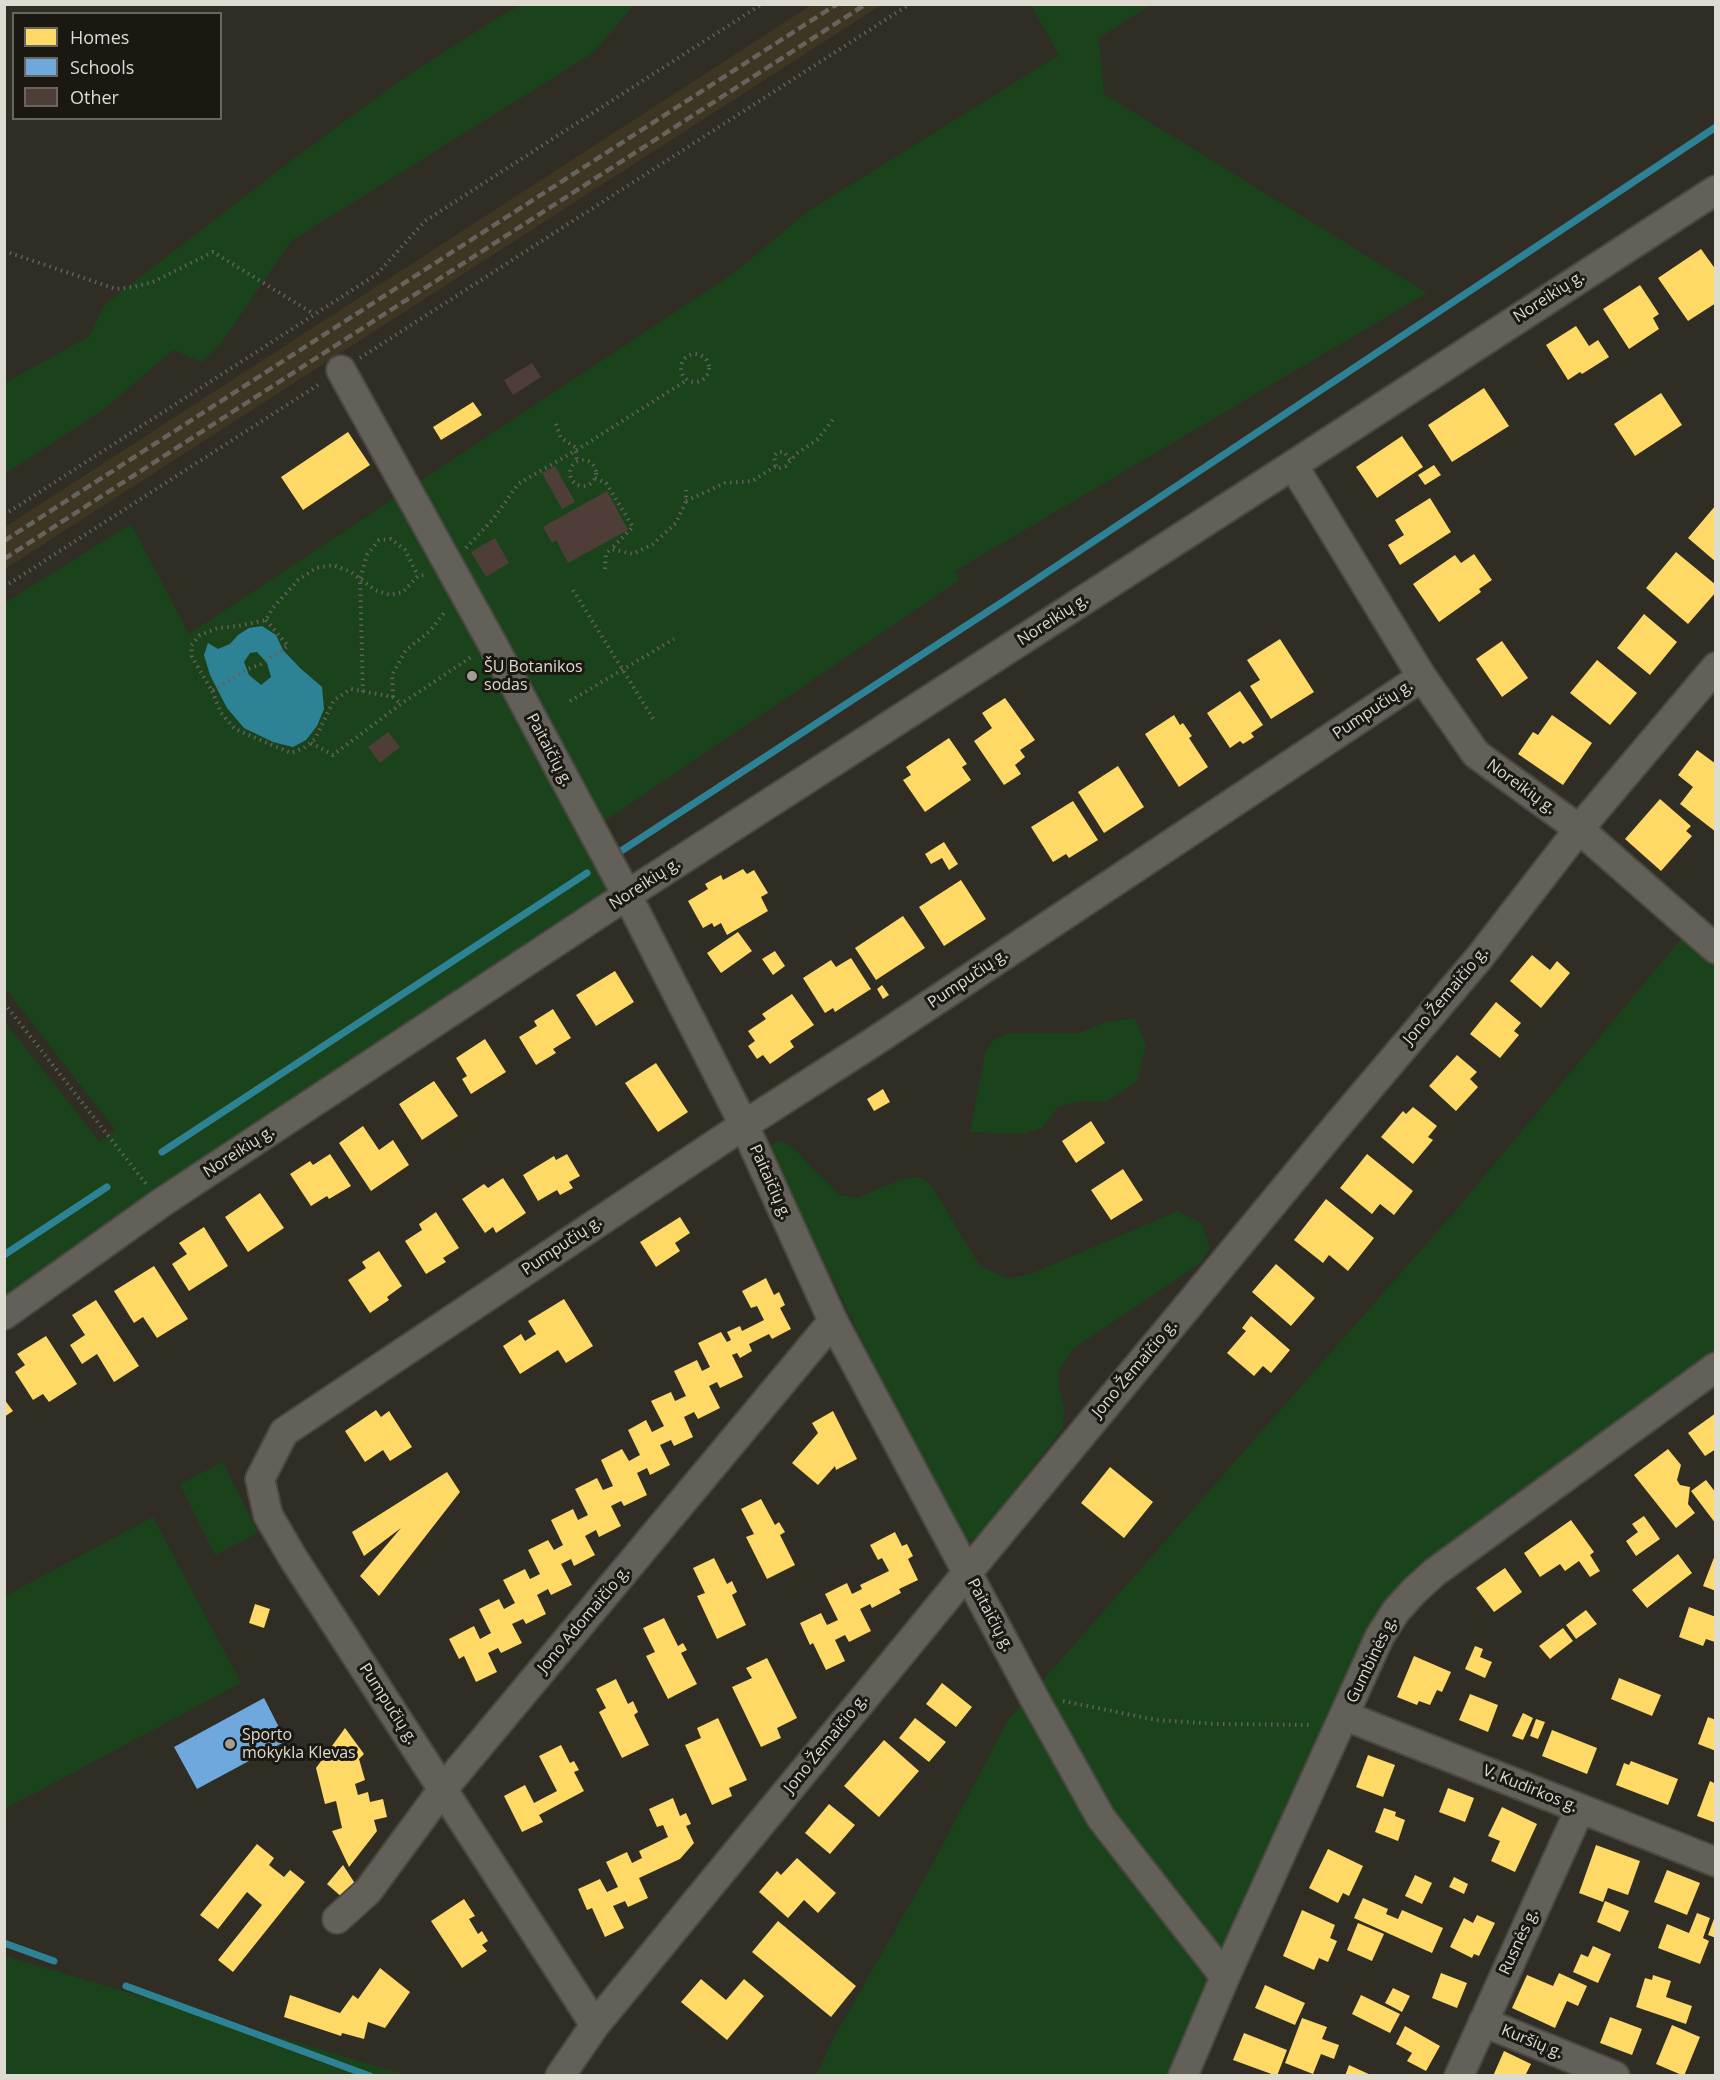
<!DOCTYPE html>
<meta charset="utf-8">
<style>
body{margin:0}
#map{position:relative;width:1720px;height:2080px;overflow:hidden;background:#302d25;font-family:"Open Sans",sans-serif}
canvas{display:block}
.frame{position:absolute;inset:0;border:6px solid #dedbd1;pointer-events:none}
.legend{position:absolute;left:12px;top:12px;width:210px;height:108px;box-sizing:border-box;background:#1a1811;border:2px solid #68665e;margin:0;padding:8px 10px;list-style:none;font-size:18px;color:#dedbd1}
.legend li{display:flex;align-items:center;gap:12px;height:30px}
.legend b{width:30px;border:2px solid #68665e}
</style>
<div id="map">
<canvas width="1720" height="2080"></canvas>
<div class="frame"></div>
<ul class="legend">
<li><b style="height:16px;background:#ffd966"></b>Homes</li>
<li><b style="height:16px;background:#6fa8dc"></b>Schools</li>
<li><b style="height:16px;background:#4e3e37"></b>Other</li>
</ul>
</div>
<script>
const ctx = document.querySelector('canvas').getContext('2d');
ctx.lineJoin = 'round';
function paint(path, color) {
  ctx.fillStyle = color;
  ctx.fill(path, 'evenodd');
}
function toPath(rows) {
  const path = new Path2D();
  for (const r of rows) {
    if (r.length === 3) {
      path.moveTo(r[0] + r[2], r[1]);
      path.arc(r[0], r[1], r[2], 0, 2 * Math.PI);
      continue;
    }
    path.moveTo(r[0], r[1]);
    for (let i = 2; i < r.length; i += 2) path.lineTo(r[i], r[i + 1]);
  }
  return path;
}
function trace(path, color, width, dash) {
  ctx.strokeStyle = color;
  ctx.lineWidth = width;
  ctx.lineCap = dash ? 'butt' : 'round';
  ctx.setLineDash(dash || []);
  ctx.stroke(path);
}
function label(font, color, halo, rows, align = 'center') {
  ctx.font = font + ' "Open Sans",sans-serif';
  ctx.lineWidth = 6;
  ctx.setLineDash([]);
  ctx.textBaseline = 'middle';
  ctx.strokeStyle = halo;
  ctx.fillStyle = color;
  for (const [text, x, y, turn = 0] of rows) {
    ctx.save();
    ctx.translate(x, y);
    ctx.rotate((+turn || 0) * Math.PI / 180);
    ctx.textAlign = isNaN(turn) ? turn : align;
    if (halo) ctx.strokeText(text, 0, 0);
    ctx.fillText(text, 0, 0);
    ctx.restore();
  }
}
const built = toPath([
 [813,4,881,5,5,569,5,527]
]);
const green = toPath([
 [522,5,634,5,593,53,291,241,222,342,202,362,173,350,104,409,5,474,5,383,90,336,104,305,296,157,404,78,502,15],
 [1031,5,1150,5,1099,38,1104,94,1427,293,955,571,960,580,584,835,613,891,5,1304,5,1022,100,1142,116,1131,5,988,5,603,131,524,189,634,733,274,807,212,1059,55],
 [1691,927,1715,949,1715,1367,1414,1591,1183,2075,816,2076,832,2041,931,1867,1008,1720,1457,1209],
 [1135,1018,1146,1045,1137,1081,1107,1102,1081,1101,1058,1107,1042,1128,1024,1134,970,1132,985,1053,993,1040,1011,1033,1079,1033,1106,1022],
 [780,1141,792,1146,811,1167,840,1195,857,1198,900,1180,916,1177,929,1182,980,1266,1008,1279,1030,1274,1178,1211,1202,1224,1210,1248,1201,1263,1074,1348,1060,1368,1058,1385,1064,1408,1063,1428,979,1537,966,1542,959,1539,772,1155,771,1145],
 [223,1462,258,1533,215,1555,180,1484],
 [153,1517,241,1683,5,1809,5,1596],
 [4,1956,5,1956,406,2075,5,2075]
]);
const water = toPath([
 [262,626,276,635,283,650,300,668,322,687,324,709,317,726,306,740,293,747,273,742,244,728,227,708,210,675,204,655,208,643,218,649,230,644,238,635,249,628],
 [257,652,267,663,271,677,261,685,249,675,244,662,250,653]
]);
const homes = toPath([
 [1701,249,1716,270,1716,303,1688,321,1658,278],
 [1640,285,1659,314,1653,318,1659,329,1629,349,1603,309],
 [1576,326,1589,346,1598,340,1609,357,1582,374,1580,372,1568,380,1546,345],
 [1484,388,1509,426,1452,462,1428,425],
 [1661,393,1682,425,1635,456,1614,424],
 [473,402,482,415,441,440,433,427],
 [348,432,370,465,303,510,281,477],
 [1402,436,1423,467,1377,498,1356,467],
 [1434,465,1441,475,1425,485,1418,475],
 [1430,498,1451,532,1400,565,1388,545,1404,535,1395,520],
 [1716,505,1716,562,1688,538],
 [1676,552,1716,585,1716,592,1688,624,1646,588],
 [1474,554,1492,580,1479,589,1481,592,1439,622,1413,584,1455,555,1461,563],
 [1644,614,1677,642,1650,675,1617,648],
 [1280,639,1314,692,1271,719,1250,686,1260,680,1247,660],
 [1502,641,1528,678,1502,697,1476,659],
 [1597,660,1637,693,1610,725,1570,693],
 [1240,691,1263,725,1251,733,1254,737,1243,744,1240,741,1230,748,1207,713],
 [1005,698,1035,740,1020,750,1025,757,1015,765,1021,774,1004,785,974,741,992,728,982,713],
 [1174,715,1180,725,1183,723,1192,736,1189,738,1208,767,1179,787,1145,734],
 [1552,715,1592,743,1563,785,1518,754,1533,732,1538,735],
 [949,738,967,764,962,767,971,780,925,812,903,780,911,775,906,767],
 [1697,750,1716,764,1716,832,1680,804,1693,787,1678,775],
 [1118,766,1144,807,1104,833,1078,792],
 [1660,799,1691,826,1686,831,1692,836,1661,871,1625,839],
 [1073,801,1098,840,1069,858,1066,854,1053,862,1031,827],
 [944,842,958,864,949,870,942,858,931,864,925,854],
 [743,869,747,874,754,870,768,893,761,897,768,911,727,935,721,923,714,927,712,923,703,928,688,901,708,889,705,884,721,875,723,880],
 [961,880,986,919,944,946,919,907],
 [903,916,925,948,876,980,855,948],
 [738,932,752,951,721,973,707,953],
 [775,951,785,966,773,975,762,959],
 [1532,955,1550,970,1557,961,1570,973,1541,1008,1510,981],
 [851,958,871,989,835,1012,833,1008,825,1013,803,978,831,960,836,967],
 [615,971,634,1002,596,1026,576,995],
 [882,985,889,995,883,999,877,989],
 [792,994,814,1025,790,1041,794,1047,770,1064,763,1055,757,1059,748,1046,755,1041,748,1031,766,1019,762,1014],
 [1496,1002,1521,1023,1514,1031,1519,1035,1500,1058,1470,1034],
 [553,1009,571,1038,553,1049,556,1053,536,1065,519,1037,537,1026,534,1021],
 [485,1039,506,1072,471,1094,462,1079,467,1076,456,1058],
 [1457,1055,1477,1072,1470,1079,1478,1087,1456,1111,1429,1086],
 [656,1063,688,1112,658,1132,625,1083],
 [434,1081,458,1116,422,1140,399,1104],
 [883,1089,890,1102,874,1111,867,1099],
 [1413,1107,1437,1126,1428,1137,1433,1140,1413,1164,1381,1137,1403,1111,1406,1114],
 [1091,1121,1105,1143,1076,1163,1062,1141],
 [363,1126,379,1150,393,1140,409,1165,371,1191,339,1143],
 [330,1154,351,1186,329,1199,327,1196,311,1206,290,1174,310,1161,313,1165],
 [567,1154,580,1176,569,1182,573,1188,560,1195,557,1190,538,1201,523,1175,554,1156,556,1160],
 [1367,1154,1413,1191,1394,1215,1380,1204,1372,1214,1340,1188],
 [1123,1169,1143,1200,1111,1220,1091,1190],
 [503,1178,526,1213,496,1233,493,1227,485,1233,462,1199,484,1184,488,1188],
 [260,1193,284,1228,248,1252,225,1217],
 [1326,1199,1374,1238,1348,1271,1329,1255,1323,1263,1294,1240],
 [436,1212,459,1248,443,1258,446,1262,426,1274,405,1241,422,1230,419,1224],
 [680,1217,690,1233,675,1243,680,1251,656,1267,640,1242],
 [204,1227,228,1266,189,1291,172,1264,187,1254,179,1243],
 [379,1251,402,1286,387,1297,389,1300,370,1313,348,1280,366,1268,362,1262],
 [1276,1264,1315,1298,1291,1326,1252,1292],
 [154,1266,188,1319,157,1338,143,1317,134,1323,114,1291],
 [766,1278,774,1295,779,1292,785,1305,780,1308,791,1329,772,1339,769,1334,749,1344,752,1351,740,1358,737,1353,732,1355,743,1377,720,1388,717,1382,709,1386,720,1408,698,1419,694,1412,684,1417,693,1437,674,1446,671,1440,660,1445,670,1465,650,1475,647,1468,637,1473,647,1495,624,1506,621,1501,611,1506,621,1526,599,1537,596,1530,585,1536,595,1555,574,1566,571,1559,561,1564,572,1585,551,1595,548,1589,537,1595,546,1614,526,1624,523,1619,512,1624,522,1643,501,1653,498,1648,488,1653,497,1672,476,1682,464,1656,459,1659,449,1639,474,1626,480,1639,491,1633,479,1609,499,1599,504,1609,515,1603,503,1580,525,1569,530,1579,540,1574,528,1550,548,1540,554,1550,563,1545,551,1520,573,1509,578,1520,588,1515,575,1489,597,1478,603,1490,613,1486,601,1460,622,1449,629,1461,640,1455,628,1430,646,1420,652,1432,664,1426,651,1401,671,1392,675,1401,686,1396,674,1371,697,1360,702,1371,710,1367,698,1343,721,1332,727,1342,731,1340,727,1332,740,1326,742,1331,764,1320,757,1306,751,1308,742,1291],
 [564,1299,593,1346,566,1363,558,1350,520,1374,503,1346,521,1334,525,1341,536,1334,528,1321],
 [96,1300,139,1366,114,1382,97,1354,82,1364,70,1345,85,1335,72,1315],
 [1251,1316,1290,1350,1271,1373,1263,1366,1254,1376,1227,1353,1246,1331,1242,1328],
 [46,1336,77,1384,49,1402,43,1394,33,1400,15,1372,25,1365,17,1354],
 [4,1399,13,1411,4,1417],
 [376,1410,381,1417,389,1411,412,1447,390,1461,383,1450,365,1462,345,1431],
 [833,1411,857,1459,836,1470,835,1466,818,1485,792,1463,818,1433,812,1423],
 [1716,1413,1716,1449,1705,1456,1688,1433],
 [1668,1449,1681,1465,1677,1480,1680,1485,1690,1487,1688,1504,1695,1513,1676,1528,1634,1475],
 [1110,1467,1153,1502,1124,1538,1081,1503],
 [447,1472,460,1492,379,1596,360,1576,401,1528,364,1556,352,1532],
 [1706,1480,1716,1493,1716,1524,1691,1491],
 [761,1499,775,1525,779,1522,785,1532,780,1535,795,1565,767,1579,746,1537,754,1534,741,1509],
 [1644,1516,1660,1539,1636,1556,1626,1541,1638,1532,1632,1524],
 [1571,1520,1594,1552,1590,1555,1600,1571,1590,1577,1579,1561,1565,1571,1560,1564,1540,1577,1524,1553],
 [895,1532,902,1546,907,1544,913,1556,908,1559,918,1580,899,1589,901,1593,872,1608,870,1604,860,1609,871,1631,849,1642,845,1635,835,1640,845,1661,826,1670,813,1643,810,1645,800,1623,821,1613,827,1625,838,1620,825,1594,847,1583,852,1594,862,1589,860,1585,889,1571,882,1558,878,1560,870,1545],
 [1678,1554,1692,1573,1647,1608,1632,1590],
 [1715,1555,1716,1555,1716,1591,1703,1586],
 [714,1558,727,1584,732,1581,737,1592,732,1595,746,1625,717,1639,697,1596,705,1593,693,1568],
 [1505,1568,1522,1592,1494,1612,1476,1588],
 [255,1604,270,1609,264,1628,249,1623],
 [1689,1607,1716,1617,1715,1642,1706,1639,1703,1646,1679,1637],
 [1586,1610,1597,1624,1576,1639,1566,1625],
 [664,1618,678,1646,683,1643,687,1650,681,1653,697,1684,668,1699,646,1656,655,1652,643,1628],
 [1563,1628,1573,1641,1550,1659,1539,1646],
 [1475,1646,1483,1649,1480,1657,1492,1662,1485,1678,1465,1669],
 [1414,1656,1451,1672,1442,1692,1437,1690,1430,1705,1419,1701,1417,1705,1397,1697],
 [767,1658,797,1718,777,1728,781,1738,761,1747,732,1687,752,1678,746,1668],
 [1619,1678,1661,1695,1652,1716,1611,1699],
 [616,1679,628,1704,633,1701,638,1712,634,1715,649,1745,622,1758,599,1712,606,1708,596,1689],
 [942,1683,972,1707,956,1727,926,1704],
 [1470,1694,1498,1705,1488,1732,1459,1720],
 [1523,1713,1533,1718,1523,1740,1512,1736],
 [1708,1717,1716,1720,1716,1751,1698,1744],
 [718,1718,747,1780,729,1788,732,1796,712,1805,685,1745,701,1738,697,1728],
 [915,1718,946,1742,929,1762,899,1738],
 [1536,1719,1545,1722,1538,1739,1530,1736],
 [345,1728,364,1754,359,1759,365,1780,355,1784,358,1795,368,1792,370,1802,383,1799,387,1817,374,1820,377,1831,349,1867,332,1831,342,1828,336,1801,325,1804,316,1768],
 [1552,1730,1597,1748,1587,1774,1542,1756],
 [884,1740,919,1771,879,1817,844,1786],
 [561,1745,570,1763,574,1761,579,1770,574,1772,584,1791,539,1815,543,1822,522,1832,504,1796,525,1785,534,1803,557,1791,539,1756],
 [1368,1755,1395,1765,1383,1797,1356,1787],
 [1631,1761,1678,1779,1668,1805,1616,1785,1624,1763,1629,1765],
 [1710,1781,1716,1784,1716,1823,1697,1816],
 [1448,1788,1474,1798,1465,1822,1439,1812],
 [673,1798,680,1816,686,1813,691,1824,686,1826,694,1843,680,1859,639,1878,648,1898,628,1907,625,1901,613,1906,624,1928,605,1937,592,1908,587,1910,578,1889,600,1879,607,1892,618,1887,606,1862,627,1852,632,1863,642,1858,639,1851,668,1837,663,1825,657,1827,649,1809],
 [829,1804,855,1825,830,1854,805,1833],
 [1502,1807,1537,1824,1515,1872,1491,1861,1500,1841,1488,1836],
 [1384,1808,1396,1812,1395,1816,1405,1820,1398,1841,1375,1832],
 [257,1844,274,1858,269,1865,284,1877,290,1870,305,1882,233,1972,218,1960,262,1905,247,1892,218,1929,200,1915],
 [1596,1845,1640,1861,1628,1895,1608,1888,1603,1902,1579,1893],
 [1328,1849,1363,1866,1349,1896,1343,1893,1338,1903,1309,1888],
 [797,1858,836,1893,818,1913,804,1900,788,1918,759,1892,777,1871,781,1875],
 [343,1865,356,1885,344,1899,327,1884],
 [1667,1870,1700,1883,1687,1915,1654,1902],
 [1415,1875,1432,1883,1422,1904,1405,1896],
 [1454,1877,1468,1884,1464,1894,1449,1887],
 [1363,1898,1388,1909,1386,1914,1398,1919,1402,1910,1443,1928,1432,1953,1354,1918],
 [464,1899,475,1916,469,1919,478,1934,482,1931,488,1941,482,1945,487,1951,462,1968,431,1921],
 [1605,1901,1629,1911,1620,1932,1597,1922],
 [1302,1910,1335,1925,1330,1938,1337,1941,1328,1962,1319,1958,1314,1970,1283,1956],
 [1697,1913,1710,1918,1703,1938,1709,1941,1700,1964,1658,1948,1667,1924,1689,1933],
 [1477,1915,1495,1923,1479,1956,1474,1954,1472,1958,1450,1947,1464,1918,1473,1923],
 [1715,1916,1716,1916,1716,1938,1708,1935],
 [778,1921,856,1986,831,2017,752,1952],
 [1358,1923,1384,1934,1372,1961,1347,1950],
 [1593,1946,1611,1954,1598,1983,1573,1972,1581,1954,1588,1957],
 [380,1968,410,1992,385,2028,368,2022,364,2039,342,2033,341,2036,284,2017,290,1995,340,2013,353,1995,358,1999],
 [1441,1973,1467,1983,1457,2008,1432,1998],
 [1559,1973,1587,1986,1578,2006,1567,2001,1555,2028,1512,2008,1527,1975,1553,1986],
 [1653,1975,1671,1981,1666,1997,1692,2006,1686,2024,1636,2007,1645,1978,1652,1980],
 [701,1979,726,2000,744,1979,764,1996,727,2040,681,2002],
 [1265,1985,1305,2003,1295,2025,1255,2008],
 [1393,1988,1410,1996,1402,2012,1385,2003],
 [1361,1995,1400,2014,1390,2033,1352,2014],
 [1610,2017,1642,2029,1632,2055,1600,2043],
 [1302,2018,1327,2027,1322,2039,1339,2045,1334,2059,1321,2054,1313,2074,1285,2063],
 [1672,2025,1700,2037,1684,2076,1656,2064],
 [1405,2026,1440,2046,1426,2071,1407,2061,1412,2053,1396,2044],
 [1244,2033,1287,2050,1277,2076,1233,2060],
 [1504,2051,1531,2064,1525,2076,1493,2076],
 [1349,2065,1373,2076,1345,2076]
]);
const schools = toPath([
 [264,1698,286,1741,197,1789,174,1747]
]);
const stream = toPath([
 [618,853,1007,599,1716,127],
 [162,1152,587,873],
 [4,1255,107,1187],
 [4,1943,54,1961],
 [126,1986,370,2076]
]);
const building = toPath([
 [532,363,541,377,513,395,504,380],
 [555,466,575,502,562,509,542,473],
 [607,491,628,530,568,563,556,540,552,543,543,527],
 [495,538,509,563,486,577,471,552],
 [388,732,400,747,380,763,368,747]
]);
const path = toPath([
 [4,251,116,289,134,287,153,282,213,252,314,314],
 [695,368,14],
 [360,358,910,4],
 [556,424,561,438,575,447,577,461],
 [583,473,13],
 [776,466,774,456,778,452,784,452,790,460],
 [595,478,606,483,633,527,611,549],
 [686,501,725,483,752,481,776,466,779,468,786,466,796,454,818,439,834,418],
 [4,515,377,274,425,221,762,4],
 [466,548,494,518,518,484,575,451,687,380],
 [605,569,606,554,611,549,633,554,653,544,676,523,686,501,686,490],
 [4,587,321,383],
 [573,590,654,720],
 [266,620,288,646,261,664,248,669,212,691,192,657,191,646,200,635,218,628,238,626,266,620,272,609,298,580,316,568,333,565,351,572,375,590,390,595,403,592,418,576,426,575],
 [212,691,221,713,235,729,291,753,304,748,315,739,334,700,351,689,393,697,401,704],
 [363,692,360,579,367,555,379,540,391,539,405,550,418,576],
 [393,697,392,675,406,650,429,632,444,613,444,609],
 [570,701,674,639],
 [311,743,333,755,401,704,471,657],
 [4,1003,147,1185],
 [1063,1701,1156,1720,1216,1724,1312,1725]
]);
const minor = toPath([
 [341,370,492,643,627,895,744,1125,833,1321,1033,1696,1101,1818,1225,1977],
 [1293,465,1422,677,1476,754,1579,829,1716,949],
 [4,1315,161,1203,627,895,1293,465,1716,190],
 [1345,1716,1716,1862],
 [337,1919,368,1891,443,1789,833,1321],
 [1483,2022,1615,2076],
 [595,2025,293,1558,268,1515,260,1479,284,1432,744,1125,872,1043,1422,677],
 [560,2076,595,2025,967,1573,1336,1127,1479,958,1579,829,1716,667],
 [1183,2076,1225,1977,1380,1636,1396,1611,1414,1591,1435,1572,1716,1367],
 [1459,2076,1580,1809]
]);
const rail = toPath([
 [4,541,837,4],
 [4,559,866,4]
]);
const markers = [
 [472,676,6,"#a19e95"],
 [230,1744,6,"#a19e95"]
];
const streetNames = [
 ["Noreikių g.",1549,297,-33],
 ["Noreikių g.",1053,620,-33],
 ["Pumpučių g.",1373,710,-34],
 ["Paitaičių g.",549,750,62],
 ["Noreikių g.",1521,787,36],
 ["Noreikių g.",645,884,-33],
 ["Pumpučių g.",968,979,-34],
 ["Jono Žemaičio g.",1446,996,-50],
 ["Noreikių g.",239,1152,-33],
 ["Paitaičių g.",770,1182,66],
 ["Pumpučių g.",562,1246,-34],
 ["Jono Žemaičio g.",1135,1369,-50],
 ["Paitaičių g.",990,1615,62],
 ["Jono Adomaičio g.",584,1620,-50],
 ["Gumbinės g.",1372,1660,-64],
 ["Pumpučių g.",388,1704,57],
 ["Jono Žemaičio g.",826,1744,-51],
 ["V. Kudirkos g.",1530,1789,22],
 ["Rusnės g.",1519,1942,-65],
 ["Kuršių g.",1532,2042,22]
];
const poiNames = [
 ["ŠU Botanikos",484,667],
 ["sodas",484,685],
 ["Sporto",242,1735],
 ["mokykla Klevas",242,1753]
];
paint(built, '#3d3622');
paint(green, '#1b431b');
paint(water, '#2d8395');
paint(homes, '#ffd966');
paint(schools, '#6fa8dc');
trace(stream, '#2d8395', 7);
paint(building, '#4e3e37');
trace(minor, '#4b4841', 32);
trace(path, '#62605b', 4, [1.5, 4.5]);
trace(minor, '#626059', 28);
trace(rail, '#66635c', 4.5, [9, 4.5]);
for (const [x, y, r, color] of markers) {
  const dot = new Path2D();
  dot.arc(x, y, r, 0, 2 * Math.PI);
  ctx.fillStyle = color;
  ctx.fill(dot);
  trace(dot, '#1a1811', 2);
}
label('16px', '#dedbd1', '#1a1811', streetNames);
label('16px', '#dedbd1', '#1a1811', poiNames, 'left');
</script>
